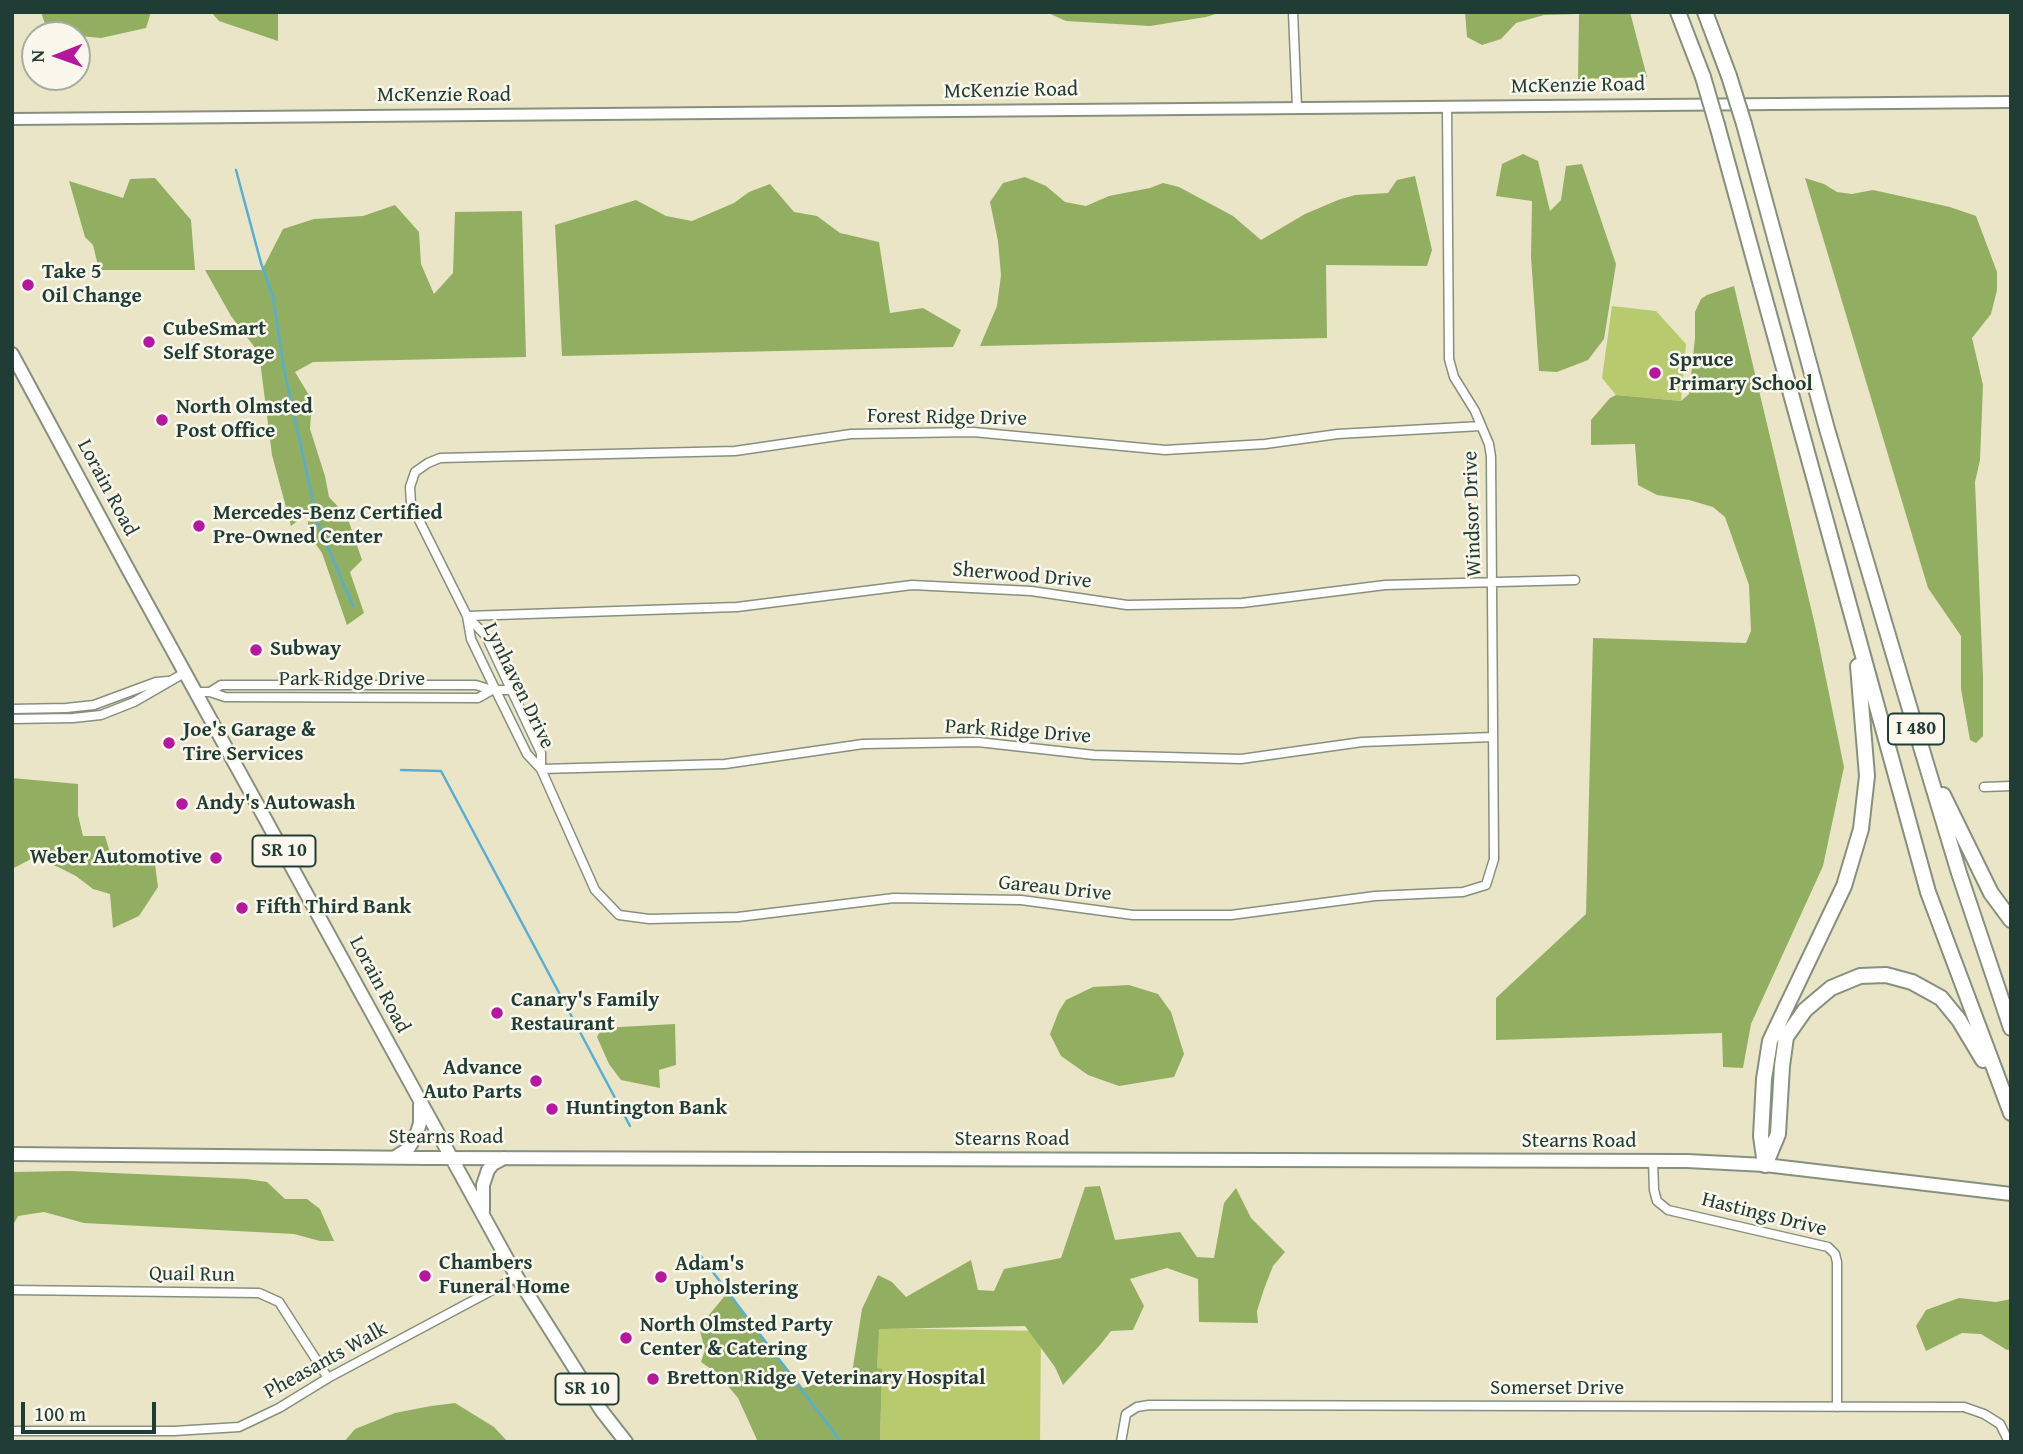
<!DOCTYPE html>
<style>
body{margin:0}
#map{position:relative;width:2023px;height:1454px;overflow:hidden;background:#ebe5c7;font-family:"Gentium Book Plus",serif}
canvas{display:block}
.frame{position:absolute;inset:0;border:14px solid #1f3d34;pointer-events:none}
.north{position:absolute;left:21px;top:21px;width:70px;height:70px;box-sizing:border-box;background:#fbf7ec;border:2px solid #a3ada2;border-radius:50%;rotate:269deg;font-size:19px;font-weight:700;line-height:28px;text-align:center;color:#1f3d34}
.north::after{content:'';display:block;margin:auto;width:24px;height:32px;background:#b5179e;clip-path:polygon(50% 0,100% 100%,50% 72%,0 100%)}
.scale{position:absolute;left:21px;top:1402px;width:135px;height:32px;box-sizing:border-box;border:4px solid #1f3d34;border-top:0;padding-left:9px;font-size:21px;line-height:24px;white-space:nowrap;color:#1f3d34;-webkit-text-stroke:5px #fbf7ec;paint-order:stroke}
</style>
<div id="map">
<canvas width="2023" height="1454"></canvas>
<div class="frame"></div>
<div class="north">N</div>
<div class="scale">100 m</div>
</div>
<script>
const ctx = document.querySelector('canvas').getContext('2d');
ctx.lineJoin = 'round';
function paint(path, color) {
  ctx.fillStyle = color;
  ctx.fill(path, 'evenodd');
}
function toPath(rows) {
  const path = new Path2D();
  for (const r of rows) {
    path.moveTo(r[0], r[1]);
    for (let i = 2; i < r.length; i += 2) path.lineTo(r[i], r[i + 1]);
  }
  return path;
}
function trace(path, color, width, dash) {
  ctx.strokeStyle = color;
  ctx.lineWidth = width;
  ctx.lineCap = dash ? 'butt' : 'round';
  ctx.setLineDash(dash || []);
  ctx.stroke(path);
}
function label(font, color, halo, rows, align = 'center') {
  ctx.font = font + ' "Gentium Book Plus",serif';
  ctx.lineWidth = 5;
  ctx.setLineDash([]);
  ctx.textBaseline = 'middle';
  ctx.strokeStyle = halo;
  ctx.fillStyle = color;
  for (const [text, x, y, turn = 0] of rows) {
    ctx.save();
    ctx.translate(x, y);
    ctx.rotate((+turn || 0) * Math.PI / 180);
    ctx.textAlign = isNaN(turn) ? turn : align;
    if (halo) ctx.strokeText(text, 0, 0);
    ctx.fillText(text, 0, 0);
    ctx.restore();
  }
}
const green = toPath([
 [1612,306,1656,311,1686,344,1681,401,1616,395,1602,378],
 [878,1328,1041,1331,1040,1442,880,1442,882,1370,877,1368]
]);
const forest = toPath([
 [41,12,151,12,146,28,101,38,48,33],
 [211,12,278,12,278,41,219,21],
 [1046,12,1222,12,1206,17,1150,26,1066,21],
 [1465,12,1630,12,1647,77,1578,79,1579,14,1544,15,1516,23,1501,39,1482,45,1467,37],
 [1523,154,1538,161,1550,211,1561,200,1566,166,1582,164,1616,264,1604,339,1588,360,1557,372,1539,371,1531,257,1532,201,1496,196,1502,164],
 [1415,176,1432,250,1427,266,1326,265,1327,338,980,346,997,306,1001,275,998,241,990,202,1003,183,1025,177,1046,186,1065,202,1086,206,1109,196,1150,188,1163,183,1179,187,1233,216,1261,240,1305,214,1338,200,1355,195,1388,193,1397,180],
 [155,178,191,220,195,270,99,270,93,245,85,237,69,181,123,198,130,179],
 [1805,178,1824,184,1837,192,1852,194,1873,190,1950,207,1976,216,1997,272,1997,290,1991,314,1972,338,1983,385,1980,460,1975,482,1983,677,1983,736,1976,743,1970,740,1961,689,1961,636,1928,588],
 [770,184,794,212,817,216,840,233,879,242,890,313,923,308,961,330,953,347,562,356,555,225,636,200,666,216,692,221,734,203,749,192],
 [395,205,419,232,421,264,434,294,453,273,455,212,522,211,526,357,313,362,295,372,312,400,310,429,325,476,329,497,347,516,362,560,350,572,364,613,347,625,322,553,308,533,308,513,291,526,272,455,259,353,231,316,205,270,262,270,283,229,314,219,363,216],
 [1734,286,1815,625,1844,767,1823,866,1751,1024,1743,1068,1723,1067,1722,1033,1496,1040,1496,998,1586,914,1593,638,1746,643,1751,631,1749,585,1725,517,1713,507,1689,500,1657,495,1638,485,1635,444,1591,445,1591,420,1610,398,1616,395,1681,401,1689,394,1695,338,1695,312,1701,299,1707,295],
 [12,778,78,784,78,815,83,836,105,836,111,856,143,859,155,864,158,887,139,916,113,928,110,894,93,889,76,876,58,867,33,858,12,869],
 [1129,985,1158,994,1171,1012,1184,1054,1174,1077,1119,1086,1088,1075,1061,1056,1050,1034,1059,1011,1066,1000,1093,987],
 [675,1024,676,1065,659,1070,660,1088,621,1080,609,1064,597,1037,602,1028],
 [70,1171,247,1179,267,1182,285,1199,307,1199,320,1209,334,1241,320,1241,294,1234,84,1223,44,1212,18,1216,12,1227,12,1172],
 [1100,1186,1115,1240,1180,1232,1197,1257,1214,1258,1224,1203,1236,1188,1251,1218,1285,1252,1273,1266,1264,1289,1257,1311,1258,1323,1199,1322,1198,1279,1167,1268,1130,1279,1144,1306,1133,1330,1111,1331,1100,1345,1063,1385,1055,1367,1025,1326,879,1329,877,1368,882,1369,880,1442,758,1442,738,1398,718,1374,701,1362,705,1350,699,1327,728,1292,803,1388,852,1373,862,1309,878,1275,892,1282,906,1297,971,1260,978,1290,994,1291,1004,1269,1061,1258,1085,1187],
 [1959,1298,1996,1302,2011,1299,2011,1349,2007,1350,1981,1334,1962,1333,1926,1351,1916,1326,1926,1310],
 [455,1403,494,1427,508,1442,344,1442,355,1429,395,1413,431,1406]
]);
const stream = toPath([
 [236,170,261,263,273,297,284,369,318,524,353,606],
 [401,770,441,771,630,1126],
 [700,1255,841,1442]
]);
const street = toPath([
 [1293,12,1297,107],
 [1447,107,1449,359,1454,377,1475,411,1489,444,1491,457,1494,859,1486,885,1463,892,1375,896,1231,915,1133,915,1021,900,894,898,738,917,649,919,619,915,595,890,541,769,527,754,497,693,471,639,467,616,411,504,410,487,415,472,428,463,440,458,735,451,851,434,973,432,1165,450,1265,444,1338,434,1481,426],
 [467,616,737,607,912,585,1031,591,1127,605,1242,603,1385,585,1575,580],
 [467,616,486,636,541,753,541,769],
 [197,692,210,692,225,697,478,698,492,690],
 [210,692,221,685,476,685,492,690,511,690],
 [12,709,66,708,94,705,156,682,168,681],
 [12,719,73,718,101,715,134,702,186,672],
 [541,769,725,764,863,744,978,742,1094,755,1241,759,1362,742,1492,737],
 [1984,787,2011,786],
 [1653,1161,1654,1190,1657,1201,1668,1210,1828,1247,1835,1254,1837,1262,1837,1407],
 [12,1290,259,1293,279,1302,328,1378],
 [12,1431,174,1431,239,1427,279,1408,328,1378,517,1277],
 [1121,1442,1126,1414,1137,1407,1149,1405,1964,1407,1984,1414,2000,1424,2009,1442]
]);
const secondary = toPath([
 [12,119,2011,102]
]);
const primary = toPath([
 [12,354,129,571,517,1277,601,1410,626,1442],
 [12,1154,428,1158,1687,1161,1765,1165,2011,1194],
 [395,1157,408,1149,416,1136,420,1123,420,1105],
 [483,1211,483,1185,488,1170,493,1164,504,1158]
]);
const highway = toPath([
 [1678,12,1703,77],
 [1705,12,1729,76],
 [1744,124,1827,429,1922,750,1959,873,2011,1028],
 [1717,125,1928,892,2011,1113],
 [1943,795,1991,893,2011,920],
 [1766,1163,1778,1134,1782,1066,1786,1037,1805,1010,1831,988,1860,976,1886,975,1912,982,1941,998,1959,1020,1983,1060],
 [1765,1165,1761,1136,1764,1079,1770,1041,1844,886,1861,829,1867,776,1858,666]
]);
const highwayBridge = toPath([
 [1729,76,1744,124],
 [1703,77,1717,125]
]);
const markers = [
 [28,285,7,"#b5179e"],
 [149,342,7,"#b5179e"],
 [1655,373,7,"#b5179e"],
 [162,420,7,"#b5179e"],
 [199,526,7,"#b5179e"],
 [256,650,7,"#b5179e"],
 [169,743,7,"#b5179e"],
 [182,804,7,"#b5179e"],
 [216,858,7,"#b5179e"],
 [242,908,7,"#b5179e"],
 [497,1013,7,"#b5179e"],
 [536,1081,7,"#b5179e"],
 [552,1109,7,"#b5179e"],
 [425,1276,7,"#b5179e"],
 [661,1277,7,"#b5179e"],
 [626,1338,7,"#b5179e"],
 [653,1379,7,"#b5179e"]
];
const shields = [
 [1916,729,56],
 [284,851,63],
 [587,1389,63]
];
const shieldNames = [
 ["I 480",1916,729],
 ["SR 10",284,851],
 ["SR 10",587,1389]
];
const streetNames = [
 ["McKenzie Road",1578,86,-1],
 ["McKenzie Road",1011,91,-1],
 ["McKenzie Road",444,96],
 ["Forest Ridge Drive",947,418,1],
 ["Lorain Road",107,488,62],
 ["Windsor Drive",1473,514,-92],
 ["Sherwood Drive",1022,576,5],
 ["Park Ridge Drive",352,680],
 ["Lynhaven Drive",518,686,64],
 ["Park Ridge Drive",1018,732,4],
 ["Gareau Drive",1055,889,6],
 ["Lorain Road",379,985,62],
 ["Stearns Road",446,1138],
 ["Stearns Road",1012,1140],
 ["Stearns Road",1579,1142],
 ["Hastings Drive",1764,1215,14],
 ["Quail Run",192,1275,1],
 ["Pheasants Walk",326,1361,-29],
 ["Somerset Drive",1557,1389]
];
const poiNames = [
 ["Take 5",42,273],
 ["Oil Change",42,297],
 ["CubeSmart",163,330],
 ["Self Storage",163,354],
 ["Spruce",1669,361],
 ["Primary School",1669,385],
 ["North Olmsted",176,408],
 ["Post Office",176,432],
 ["Mercedes-Benz Certified",213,514],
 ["Pre-Owned Center",213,538],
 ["Subway",270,650],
 ["Joe's Garage &",183,731],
 ["Tire Services",183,755],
 ["Andy's Autowash",196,804],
 ["Weber Automotive",202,858,"right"],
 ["Fifth Third Bank",256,908],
 ["Canary's Family",511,1001],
 ["Restaurant",511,1025],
 ["Advance",522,1069,"right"],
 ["Auto Parts",522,1093,"right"],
 ["Huntington Bank",566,1109],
 ["Chambers",439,1264],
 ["Funeral Home",439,1288],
 ["Adam's",675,1265],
 ["Upholstering",675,1289],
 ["North Olmsted Party",640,1326],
 ["Center & Catering",640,1350],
 ["Bretton Ridge Veterinary Hospital",667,1379]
];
paint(green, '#b8ca6e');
paint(forest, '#92ae61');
trace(stream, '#57aed4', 2.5);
trace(street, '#85917e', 11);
trace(secondary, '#85917e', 14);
trace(primary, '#85917e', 16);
trace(highway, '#85917e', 18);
trace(street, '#fff', 8);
trace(secondary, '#fff', 10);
trace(primary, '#fff', 12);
trace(highway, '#fff', 14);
trace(highwayBridge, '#85917e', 18, []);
trace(highwayBridge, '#fff', 14);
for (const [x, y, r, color] of markers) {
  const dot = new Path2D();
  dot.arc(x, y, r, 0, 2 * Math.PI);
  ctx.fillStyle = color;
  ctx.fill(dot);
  trace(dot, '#fbf7ec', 2.5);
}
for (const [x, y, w] of shields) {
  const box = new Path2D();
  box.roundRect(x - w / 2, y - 15.5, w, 31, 5);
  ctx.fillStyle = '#fbf7ec';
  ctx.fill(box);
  trace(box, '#1f3d34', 2);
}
label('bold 19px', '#1f3d34', null, shieldNames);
label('21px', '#1f3d34', '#fbf7ec', streetNames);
label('bold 21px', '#1f3d34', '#fbf7ec', poiNames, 'left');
</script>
